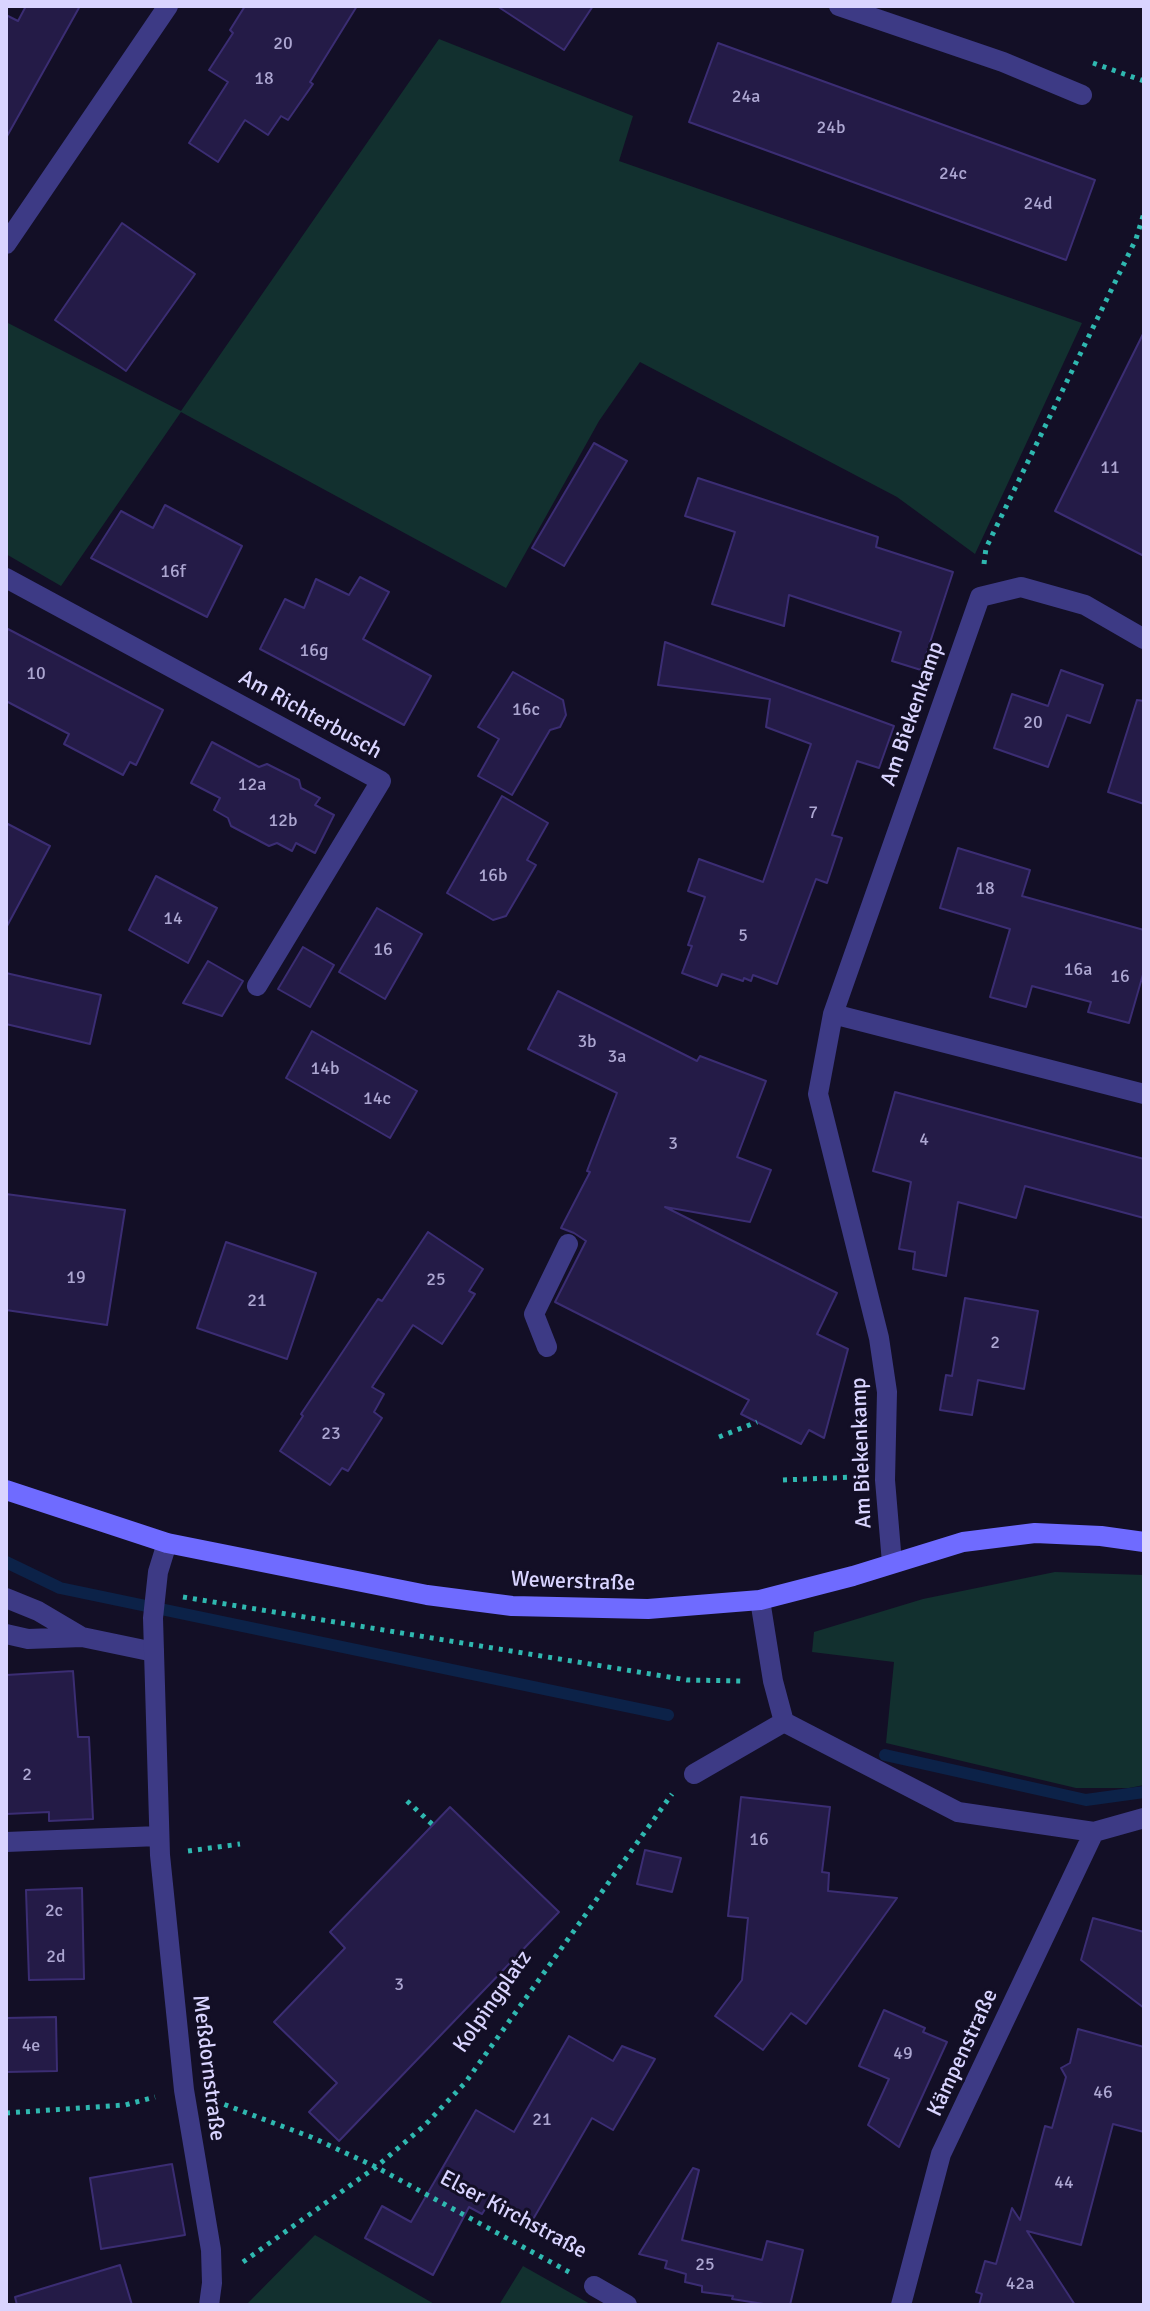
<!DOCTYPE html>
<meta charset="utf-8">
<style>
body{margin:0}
#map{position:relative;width:1150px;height:2311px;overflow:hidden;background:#130f26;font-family:Signika,sans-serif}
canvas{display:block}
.frame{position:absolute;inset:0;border:8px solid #d9d4ff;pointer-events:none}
</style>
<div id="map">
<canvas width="1150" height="2311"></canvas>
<div class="frame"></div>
</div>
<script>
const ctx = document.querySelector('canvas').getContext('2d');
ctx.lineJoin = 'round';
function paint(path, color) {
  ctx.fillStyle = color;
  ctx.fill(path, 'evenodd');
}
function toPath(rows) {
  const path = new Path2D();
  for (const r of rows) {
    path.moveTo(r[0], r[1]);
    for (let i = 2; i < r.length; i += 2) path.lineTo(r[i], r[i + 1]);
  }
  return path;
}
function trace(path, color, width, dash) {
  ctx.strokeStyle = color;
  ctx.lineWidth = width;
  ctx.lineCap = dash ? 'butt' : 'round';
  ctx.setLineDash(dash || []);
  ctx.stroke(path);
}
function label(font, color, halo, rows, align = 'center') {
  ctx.font = font + ' Signika,sans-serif';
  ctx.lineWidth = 6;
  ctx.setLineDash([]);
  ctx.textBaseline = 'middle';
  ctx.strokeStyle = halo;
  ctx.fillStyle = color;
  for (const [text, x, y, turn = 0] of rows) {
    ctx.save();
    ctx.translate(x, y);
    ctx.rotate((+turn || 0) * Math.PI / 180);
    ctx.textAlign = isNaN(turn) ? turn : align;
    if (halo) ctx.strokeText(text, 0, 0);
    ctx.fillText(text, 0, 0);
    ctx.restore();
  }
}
const green = toPath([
 [439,39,633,116,619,161,1082,323,975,554,897,497,640,362,599,421,506,588,181,412,61,586,6,554,6,322,181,411],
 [1055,1572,1144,1575,1144,1785,1129,1788,1076,1788,886,1743,894,1662,812,1652,814,1632,923,1599],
 [315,2235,436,2305,246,2305],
 [523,2266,592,2305,499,2305]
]);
const stream = toPath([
 [6,1562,60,1588,668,1715],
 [885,1755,1086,1800,1144,1792]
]);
const building = toPath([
 [26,6,80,6,6,138,6,15,18,21,26,6],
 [245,6,357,6,310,82,313,84,288,120,281,116,268,135,245,120,218,162,189,143,228,82,209,70,233,33,230,30,245,6],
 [497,6,593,6,564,50,497,6],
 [718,43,1095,180,1066,260,689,122,718,43],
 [122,223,195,274,126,371,55,320,122,223],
 [1144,332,1144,556,1055,511,1144,332],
 [594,443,627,461,564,566,532,548,594,443],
 [698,478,878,537,876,547,953,572,921,670,892,661,901,632,789,595,784,626,712,604,735,532,685,516,698,478],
 [165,505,242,546,207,617,91,558,121,511,153,528,165,505],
 [360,577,389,592,363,639,431,676,404,725,260,649,285,599,304,608,316,579,349,595,360,577],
 [6,628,163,710,136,765,130,762,123,775,64,744,69,734,6,701,6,628],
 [665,642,894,726,879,768,857,761,832,835,842,838,827,883,816,879,777,984,753,975,751,981,744,978,743,981,722,974,717,986,682,973,692,946,688,945,705,897,688,891,699,859,763,882,811,744,766,727,770,699,658,685,665,642],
 [1061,670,1103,685,1090,723,1067,715,1048,767,994,748,1012,694,1048,706,1061,670],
 [513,672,563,700,566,715,560,727,550,730,512,795,478,776,499,739,478,727,513,672],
 [1137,700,1144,701,1144,804,1108,792,1137,700],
 [212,742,259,767,267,764,299,780,301,788,320,798,315,805,334,815,315,853,296,843,292,851,277,843,269,846,231,826,228,818,214,810,220,798,191,783,212,742],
 [502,796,548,823,527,860,536,865,506,916,493,920,447,893,502,796],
 [6,823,50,846,6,928,6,823],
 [958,848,1030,870,1022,896,1144,930,1144,971,1129,1023,1088,1012,1091,1002,1032,986,1026,1007,990,997,1010,929,940,908,958,848],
 [156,876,217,908,188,963,129,930,156,876],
 [377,908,422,934,385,999,339,972,377,908],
 [303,947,334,965,310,1007,278,989,303,947],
 [208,961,243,981,222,1016,183,1003,208,961],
 [6,973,101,995,90,1044,6,1024,6,973],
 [558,991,697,1061,700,1056,766,1081,737,1157,771,1170,750,1222,665,1207,837,1293,817,1334,848,1349,824,1438,809,1430,801,1444,741,1414,749,1400,555,1302,586,1241,574,1233,561,1228,590,1172,587,1171,617,1093,528,1049,558,991],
 [312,1031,417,1091,390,1138,286,1078,312,1031],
 [895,1092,1144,1159,1144,1218,1025,1186,1016,1218,958,1202,946,1276,913,1269,915,1252,899,1249,911,1182,873,1171,895,1092],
 [6,1194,125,1210,107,1325,6,1310,6,1194],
 [428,1232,483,1269,469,1291,475,1294,442,1344,413,1325,372,1387,384,1394,374,1412,382,1418,348,1471,342,1468,330,1485,280,1451,303,1416,301,1414,378,1299,382,1301,428,1232],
 [226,1242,316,1273,287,1359,197,1328,226,1242],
 [965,1298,1038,1311,1024,1389,978,1380,972,1415,940,1410,946,1375,952,1376,965,1298],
 [73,1671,78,1737,89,1737,93,1819,49,1821,49,1812,6,1814,6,1675,73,1671],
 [741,1797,830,1807,822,1872,829,1873,828,1891,897,1898,806,2024,791,2013,763,2050,715,2016,742,1980,748,1918,728,1916,741,1797],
 [450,1807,559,1912,339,2141,309,2112,337,2083,274,2022,345,1948,330,1932,450,1807],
 [645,1850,681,1858,672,1892,637,1884,645,1850],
 [82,1888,84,1979,29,1980,26,1890,82,1888],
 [1093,1918,1144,1932,1144,2008,1081,1960,1093,1918],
 [884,2010,925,2028,923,2032,947,2042,899,2147,868,2125,889,2079,859,2066,884,2010],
 [56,2017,57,2071,6,2072,6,2018,56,2017],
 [1078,2029,1144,2047,1144,2132,1113,2124,1081,2245,1027,2231,1075,2305,979,2305,982,2294,976,2292,985,2261,996,2264,1012,2208,1020,2220,1045,2126,1052,2128,1066,2077,1061,2068,1070,2063,1078,2029],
 [569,2036,613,2061,622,2046,655,2059,613,2130,592,2118,532,2221,492,2198,482,2214,469,2207,433,2275,365,2238,382,2206,411,2222,476,2110,514,2132,569,2036],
 [172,2164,185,2235,101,2249,90,2178,172,2164],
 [693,2168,699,2170,682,2240,762,2260,767,2241,803,2250,790,2305,770,2305,732,2299,733,2296,702,2292,702,2286,685,2282,686,2274,665,2268,667,2261,639,2254,693,2168],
 [120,2265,132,2305,17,2305,15,2297,120,2265]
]);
const path = toPath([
 [1093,63,1144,81],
 [984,564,986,548,1136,239,1144,213],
 [719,1437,757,1422],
 [783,1480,856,1477],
 [183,1597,687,1680,742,1681],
 [407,1801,433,1825],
 [188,1851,240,1844],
 [215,2101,311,2137,376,2167,569,2272],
 [6,2113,125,2105,155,2097],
 [243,2262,376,2167,424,2126,465,2083,672,1794]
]);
const lane = toPath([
 [839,6,1003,62,1082,95],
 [547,1347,534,1314,568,1244],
 [6,1598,38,1611,82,1637],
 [6,1634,28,1639,82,1637,154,1652]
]);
const street = toPath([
 [6,244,168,6],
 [6,578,381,781,257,986],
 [833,1014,1144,1094],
 [167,1543,158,1572,153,1618,160,1855,184,2090,211,2250,212,2283,209,2305],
 [892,1563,885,1480,887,1392,879,1338,818,1094,833,1014,980,597,1021,587,1085,605,1144,639],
 [760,1600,773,1681,784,1722,958,1812,1094,1832,1144,1818],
 [694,1774,784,1722],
 [6,1842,159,1836],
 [594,2286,627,2305],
 [901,2305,941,2154,1094,1832]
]);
const secondary = toPath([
 [6,1490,167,1543,427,1595,512,1606,648,1609,760,1600,853,1576,963,1542,1035,1533,1101,1536,1144,1542]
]);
const numberNames = [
 ["20",283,44],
 ["18",264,79],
 ["24a",746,97],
 ["24b",831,128],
 ["24c",953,174],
 ["24d",1038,204],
 ["11",1110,468],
 ["16f",173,572],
 ["16g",314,651],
 ["10",36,674],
 ["16c",526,710],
 ["20",1033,723],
 ["12a",252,785],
 ["7",813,813],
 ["12b",283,821],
 ["16b",493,876],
 ["18",985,889],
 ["14",173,919],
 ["5",743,936],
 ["16",383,950],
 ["16a",1078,970],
 ["16",1120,977],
 ["3b",587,1042],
 ["3a",617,1057],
 ["14b",325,1069],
 ["14c",377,1099],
 ["4",924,1140],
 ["3",673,1144],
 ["19",76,1278],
 ["25",436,1280],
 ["21",257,1301],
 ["2",995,1343],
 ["23",331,1434],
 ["2",27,1775],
 ["16",759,1840],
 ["2c",54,1911],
 ["2d",56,1957],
 ["3",399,1985],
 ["4e",31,2046],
 ["49",903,2054],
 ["46",1103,2093],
 ["21",542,2120],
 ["44",1064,2183],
 ["25",705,2265],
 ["42a",1020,2284]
];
const streetNames = [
 ["Am Biekenkamp",913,714,-71],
 ["Am Richterbusch",310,715,29],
 ["Am Biekenkamp",862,1453,-92],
 ["Wewerstraße",573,1582,2],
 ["Kolpingplatz",493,2002,-55],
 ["Kämpenstraße",963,2053,-65],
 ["Meßdornstraße",208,2068,83],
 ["Elser Kirchstraße",513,2215,28]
];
paint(green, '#12302f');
trace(stream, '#0c2248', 12);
paint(building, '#241b47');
trace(building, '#3b2d73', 2);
trace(path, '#2fb8b0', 5, [4, 6]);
trace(lane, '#3d3a85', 20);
trace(street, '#3d3a85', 20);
trace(secondary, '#6f6bff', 20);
label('18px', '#aca6d1', null, numberNames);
label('22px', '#d9d4ff', '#130f26', streetNames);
</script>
